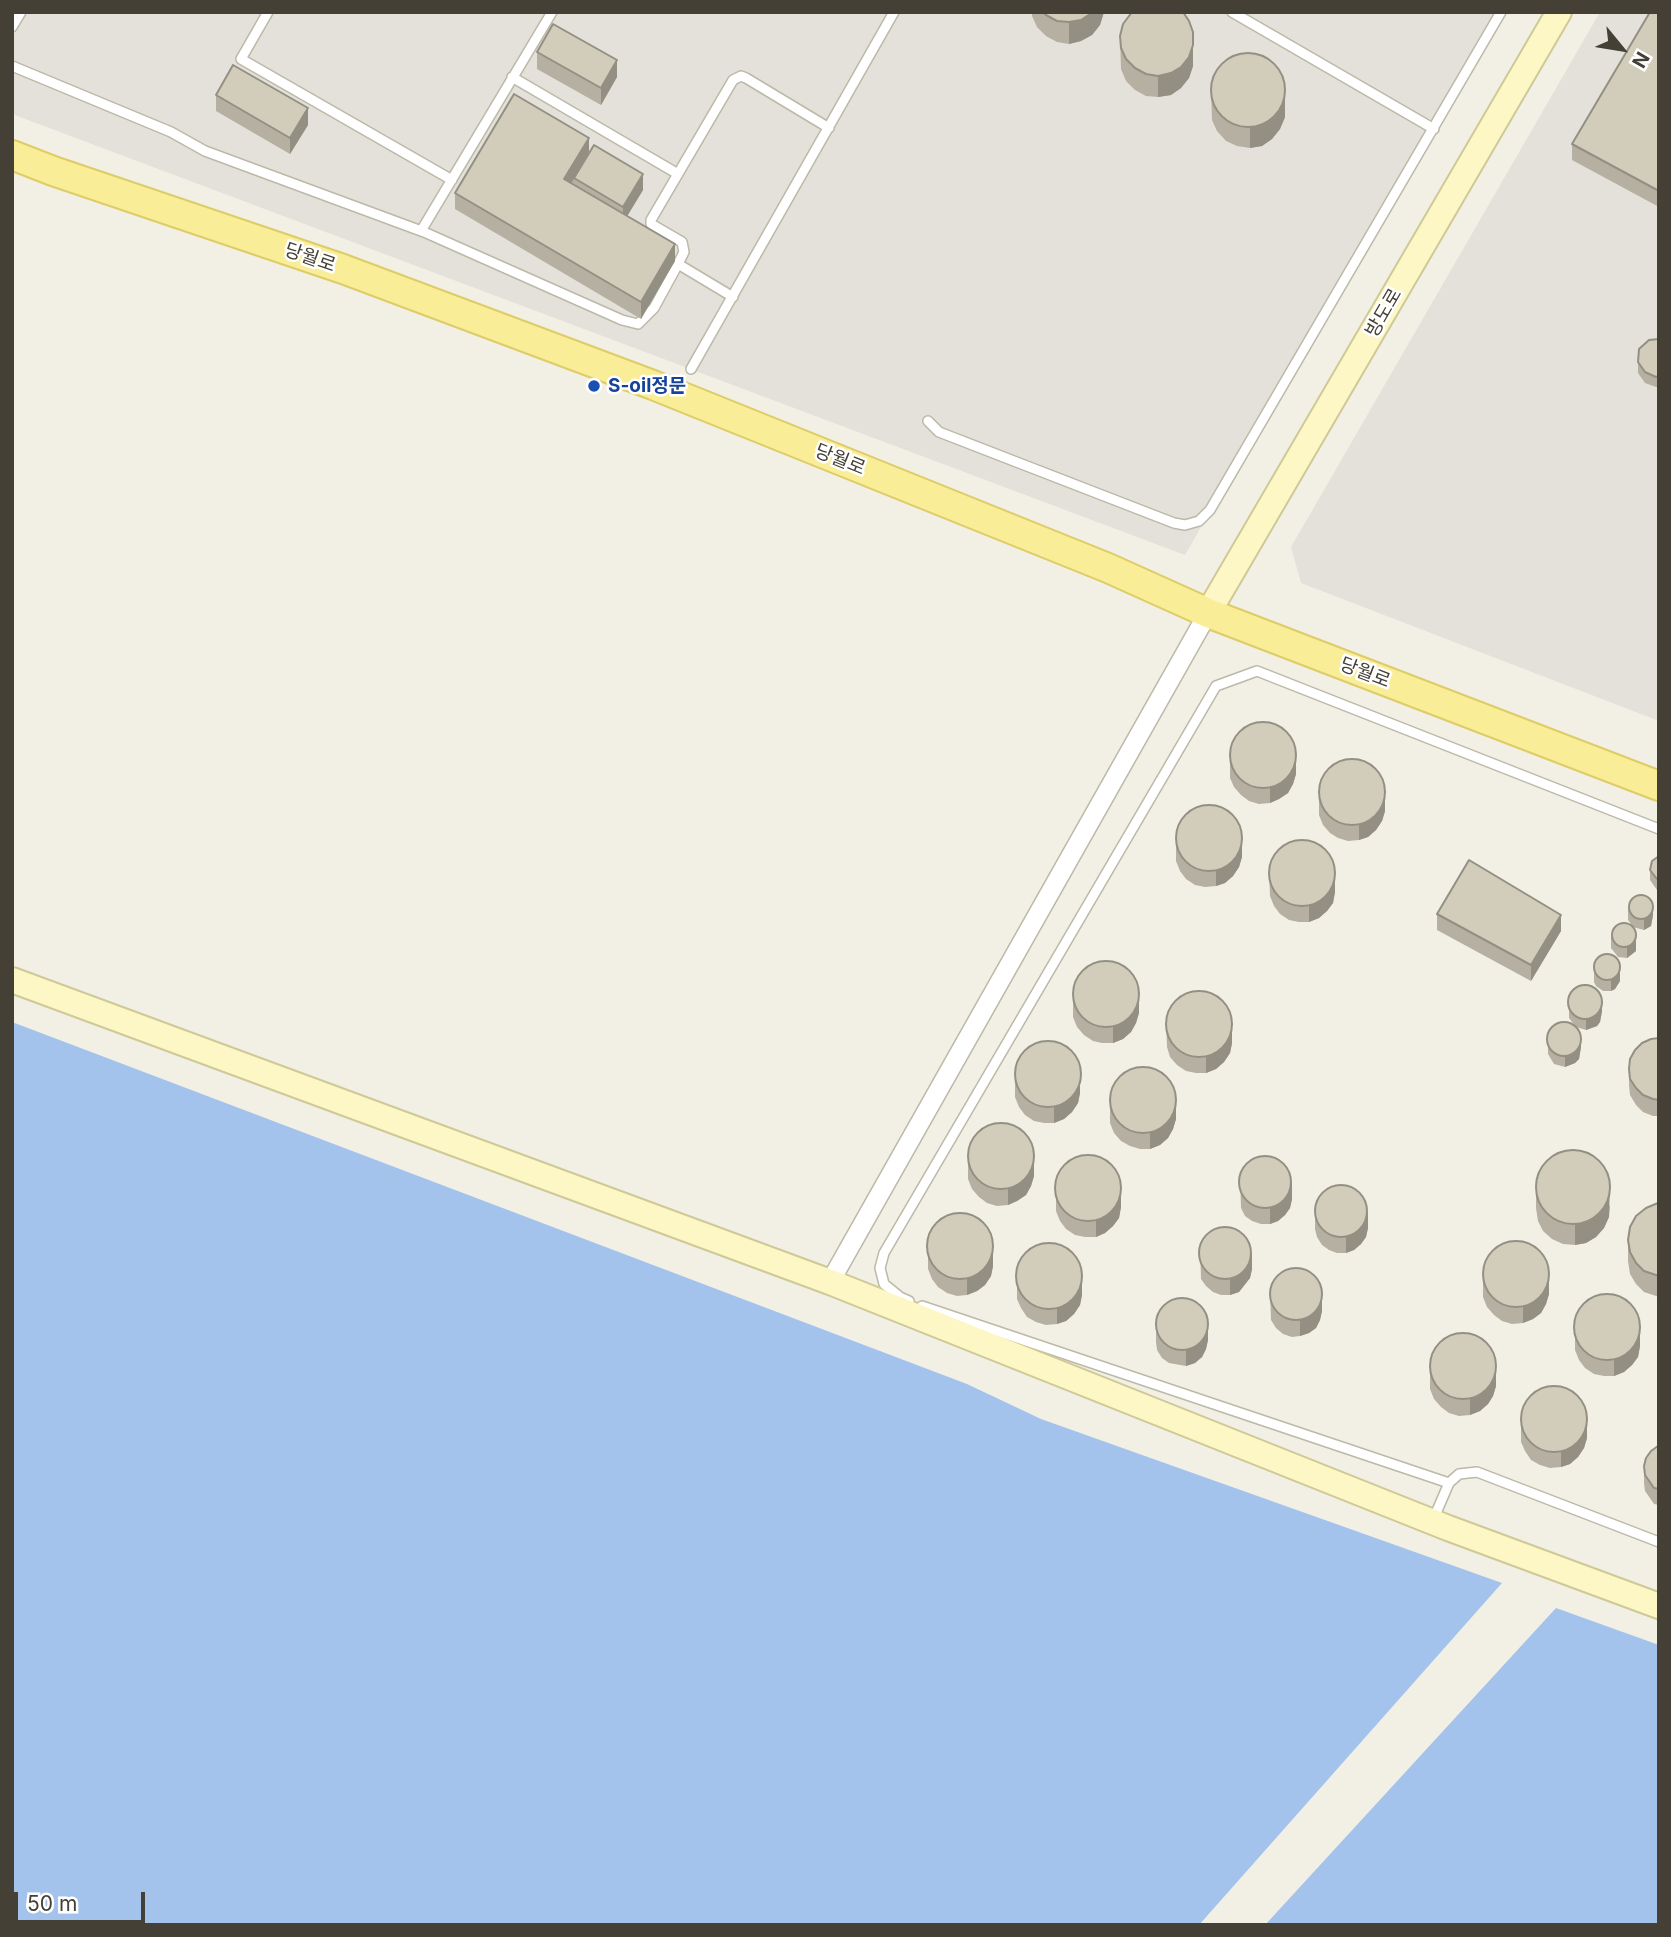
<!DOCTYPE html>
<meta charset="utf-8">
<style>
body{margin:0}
#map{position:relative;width:1671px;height:1937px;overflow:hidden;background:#f2f0e5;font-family:Inter,sans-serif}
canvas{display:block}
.frame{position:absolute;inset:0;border:14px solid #444035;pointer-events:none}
.north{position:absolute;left:1587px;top:14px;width:70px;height:70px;-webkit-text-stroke:5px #fff;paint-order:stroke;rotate:120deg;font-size:19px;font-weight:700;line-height:28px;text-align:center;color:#444035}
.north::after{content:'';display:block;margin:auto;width:24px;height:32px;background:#444035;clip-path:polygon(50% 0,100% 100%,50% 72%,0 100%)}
.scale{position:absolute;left:14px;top:1892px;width:131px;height:32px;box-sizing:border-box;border:4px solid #444035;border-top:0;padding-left:9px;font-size:21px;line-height:24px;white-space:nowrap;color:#444035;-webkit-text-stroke:5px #fff;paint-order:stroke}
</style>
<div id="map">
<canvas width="1671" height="1937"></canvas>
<div class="frame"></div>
<div class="north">N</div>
<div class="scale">50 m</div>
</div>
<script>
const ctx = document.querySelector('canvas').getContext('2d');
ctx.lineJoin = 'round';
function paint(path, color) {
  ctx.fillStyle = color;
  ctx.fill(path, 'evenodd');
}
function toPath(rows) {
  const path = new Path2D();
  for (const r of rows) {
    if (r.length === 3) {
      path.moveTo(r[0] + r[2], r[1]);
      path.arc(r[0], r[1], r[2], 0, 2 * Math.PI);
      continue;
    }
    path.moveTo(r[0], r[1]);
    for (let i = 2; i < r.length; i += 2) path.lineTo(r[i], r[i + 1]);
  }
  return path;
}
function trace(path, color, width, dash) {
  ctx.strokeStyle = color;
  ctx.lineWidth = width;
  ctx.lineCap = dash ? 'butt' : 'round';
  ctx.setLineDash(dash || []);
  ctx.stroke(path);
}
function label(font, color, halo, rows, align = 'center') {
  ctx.font = font + ' Inter,"Noto Sans KR",sans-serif';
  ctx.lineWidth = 5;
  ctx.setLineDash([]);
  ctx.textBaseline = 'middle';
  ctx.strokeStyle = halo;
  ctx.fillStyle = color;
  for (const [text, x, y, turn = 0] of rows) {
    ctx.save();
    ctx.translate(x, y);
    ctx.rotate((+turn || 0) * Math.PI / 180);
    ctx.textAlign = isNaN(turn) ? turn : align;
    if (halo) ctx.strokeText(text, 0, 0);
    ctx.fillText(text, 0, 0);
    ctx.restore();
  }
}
const industrial = toPath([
 [12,12,1495,12,1185,555,12,114],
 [1600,12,1659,12,1659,721,1301,583,1291,547]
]);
const water = toPath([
 [12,1022,967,1384,1041,1419,1502,1583,1199,1925,12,1925],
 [1556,1608,1659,1645,1659,1925,1265,1925]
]);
const lane = toPath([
 [268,12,241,59,452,180],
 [1232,12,1434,129],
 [12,27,21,12],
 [12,66,171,132,205,151,424,232,622,320,638,324,654,308,678,264,733,297],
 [512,77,678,174],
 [421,231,552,12],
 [678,264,684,252,682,242,651,224,651,220,733,80,741,76,746,78,829,128],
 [691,369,894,12],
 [928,421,939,432,1174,523,1185,525,1199,521,1210,510,1501,12],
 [909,1301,900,1297,884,1284,880,1268,884,1253,1216,686,1257,671,1659,829],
 [922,1306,1449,1483],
 [1433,1520,1449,1483,1459,1474,1477,1472,1659,1542]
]);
const street = toPath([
 [830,1282,1208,613]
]);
const secondary = toPath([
 [1208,613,1559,12],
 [12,980,830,1282,1448,1528,1659,1606]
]);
const primary = toPath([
 [12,155,53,171,343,269,653,385,1108,568,1208,613,1659,786]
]);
const wall = toPath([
 [1032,12,1104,12,1100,25,1092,35,1081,41,1069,44,1057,42,1046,36,1037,27,1032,16],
 [1659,12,1659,207,1572,160,1572,144],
 [1120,36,1193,66,1189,78,1181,88,1171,95,1158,97,1146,96,1135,90,1126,81,1121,69],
 [537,52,617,77,601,105,537,69],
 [1211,87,1285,117,1280,129,1272,139,1262,146,1250,148,1237,146,1226,141,1217,131,1212,120],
 [216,95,308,125,290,154,216,111],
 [589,154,643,190,627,216,675,261,641,319,455,209,455,193],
 [1659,339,1659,387,1656,387,1645,383,1638,373,1638,362],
 [1230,750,1296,774,1293,784,1288,793,1279,799,1270,803,1259,804,1249,801,1241,795,1234,787,1230,778],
 [1319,787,1385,811,1382,821,1376,830,1368,837,1359,840,1348,841,1338,838,1330,833,1323,825,1319,815],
 [1176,833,1242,857,1239,867,1233,876,1225,883,1216,886,1205,887,1195,885,1186,879,1180,871,1176,861],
 [1659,856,1659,890,1657,890,1650,880,1650,870],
 [1269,869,1335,892,1333,903,1327,911,1319,918,1309,922,1299,922,1289,920,1280,914,1274,906,1270,896],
 [1628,909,1653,915,1651,926,1644,930,1633,927,1636,951,1627,958,1618,957,1611,948,1611,937,1631,924,1628,920],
 [1437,914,1561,931,1531,981,1437,930],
 [1594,962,1620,981,1615,989,1611,991,1603,991,1596,986,1594,982],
 [1073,990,1139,1013,1136,1023,1131,1032,1123,1039,1113,1043,1102,1043,1093,1041,1084,1035,1077,1027,1073,1017],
 [1569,1007,1602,1011,1600,1022,1597,1026,1586,1030,1576,1027,1581,1047,1579,1059,1575,1063,1565,1067,1554,1064,1548,1054,1548,1043,1575,1026,1569,1018],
 [1166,1019,1232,1043,1230,1053,1224,1062,1216,1069,1206,1073,1196,1073,1186,1071,1177,1065,1170,1057,1167,1047],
 [1659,1038,1659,1116,1653,1116,1643,1112,1636,1105,1630,1095,1629,1085,1629,1069],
 [1015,1069,1080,1093,1078,1103,1072,1112,1064,1119,1054,1123,1044,1123,1034,1121,1025,1115,1019,1107,1015,1097],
 [1110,1095,1176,1119,1173,1129,1168,1138,1160,1145,1150,1149,1140,1149,1130,1146,1121,1141,1114,1133,1110,1123],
 [968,1152,1034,1176,1031,1186,1026,1195,1017,1201,1008,1205,997,1206,987,1203,979,1197,972,1189,968,1179],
 [1240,1175,1292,1199,1290,1208,1285,1215,1278,1221,1270,1224,1261,1224,1252,1221,1245,1216,1241,1208],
 [1056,1184,1121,1207,1119,1218,1113,1226,1105,1233,1096,1237,1085,1237,1075,1235,1066,1229,1060,1221,1056,1211],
 [1536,1187,1610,1206,1609,1217,1604,1228,1596,1237,1586,1243,1575,1245,1563,1244,1552,1239,1543,1231,1538,1221,1536,1208],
 [1659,1203,1659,1297,1644,1292,1636,1284,1630,1274,1628,1261,1628,1240],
 [1315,1213,1368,1228,1366,1237,1361,1244,1354,1250,1346,1253,1337,1253,1329,1250,1322,1245,1317,1237,1315,1229],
 [928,1242,993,1266,991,1276,985,1285,977,1291,967,1295,957,1296,947,1293,938,1287,932,1279,928,1269],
 [1200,1246,1252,1269,1250,1278,1239,1292,1230,1295,1221,1295,1213,1292,1206,1286,1201,1279],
 [1483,1270,1549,1294,1546,1304,1541,1313,1533,1319,1523,1323,1512,1324,1502,1321,1494,1315,1487,1307,1483,1297],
 [1017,1271,1082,1295,1080,1305,1074,1314,1066,1321,1057,1324,1046,1325,1036,1322,1027,1317,1021,1308,1017,1299],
 [1270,1288,1322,1311,1320,1320,1316,1328,1309,1333,1300,1336,1292,1337,1283,1334,1276,1328,1271,1320],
 [1575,1323,1640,1346,1638,1357,1632,1365,1624,1372,1614,1376,1604,1376,1594,1374,1585,1368,1579,1360,1575,1350],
 [1156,1325,1208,1340,1206,1349,1202,1357,1195,1363,1186,1366,1169,1363,1162,1358,1157,1350,1156,1342],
 [1430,1362,1496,1386,1493,1396,1488,1404,1480,1411,1470,1415,1459,1416,1449,1413,1441,1407,1434,1399,1430,1389],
 [1521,1414,1587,1438,1584,1448,1578,1457,1570,1464,1561,1467,1550,1468,1540,1465,1531,1460,1525,1451,1521,1442],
 [1659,1446,1659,1505,1654,1504,1645,1491,1644,1483,1644,1466]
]);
const shadedWall = toPath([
 [1093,12,1104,12,1100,25,1092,35,1081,41,1069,44,1069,22],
 [1193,32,1193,66,1189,78,1181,88,1171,95,1158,97,1158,76],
 [617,60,617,77,601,105,601,88],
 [1285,96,1285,117,1280,129,1272,139,1262,146,1250,148,1250,127],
 [308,108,308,125,290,154,290,138],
 [589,138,589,154,564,195,564,179],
 [643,174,643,190,623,223,623,207],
 [675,244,675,261,641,319,641,302],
 [1296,758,1296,774,1293,784,1288,793,1279,799,1270,803,1270,787],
 [1385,795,1385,811,1382,821,1376,830,1368,837,1359,840,1359,824],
 [1242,841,1242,857,1239,867,1233,876,1225,883,1216,886,1216,870],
 [1335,876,1335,892,1333,903,1327,911,1319,918,1309,922,1309,906],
 [1653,904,1653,915,1651,926,1644,930,1644,920],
 [1561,915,1561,931,1531,981,1531,965],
 [1636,932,1636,951,1627,958,1627,947],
 [1620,970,1620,981,1615,989,1611,991,1611,980],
 [1139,997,1139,1013,1136,1023,1131,1032,1123,1039,1113,1043,1113,1027],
 [1602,1000,1602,1011,1600,1022,1597,1026,1586,1030,1586,1019],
 [1232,1027,1232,1043,1230,1053,1224,1062,1216,1069,1206,1073,1206,1056],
 [1581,1036,1581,1047,1579,1059,1575,1063,1565,1067,1565,1056],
 [1080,1077,1080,1093,1078,1103,1072,1112,1064,1119,1054,1123,1054,1106],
 [1176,1103,1176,1119,1173,1129,1168,1138,1160,1145,1150,1149,1150,1132],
 [1034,1159,1034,1176,1031,1186,1026,1195,1017,1201,1008,1205,1008,1189],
 [1292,1182,1292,1199,1290,1208,1285,1215,1278,1221,1270,1224,1270,1208],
 [1610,1184,1609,1217,1604,1228,1596,1237,1586,1243,1575,1245,1575,1224],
 [1121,1191,1121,1207,1119,1218,1113,1226,1105,1233,1096,1237,1096,1221],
 [1368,1212,1368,1228,1366,1237,1361,1244,1354,1250,1346,1253,1346,1237],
 [993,1250,993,1266,991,1276,985,1285,977,1291,967,1295,967,1279],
 [1252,1253,1252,1269,1250,1278,1239,1292,1230,1295,1230,1278],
 [1549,1277,1549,1294,1546,1304,1541,1313,1533,1319,1523,1323,1523,1307],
 [1082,1279,1082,1295,1080,1305,1074,1314,1066,1321,1057,1324,1057,1308],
 [1322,1295,1322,1311,1320,1320,1316,1328,1309,1333,1300,1336,1300,1320],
 [1208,1324,1208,1340,1206,1349,1202,1357,1195,1363,1186,1366,1186,1350],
 [1640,1330,1640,1346,1638,1357,1632,1365,1624,1372,1614,1376,1614,1360],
 [1496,1369,1496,1386,1493,1396,1488,1404,1480,1411,1470,1415,1470,1399],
 [1587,1422,1587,1438,1584,1448,1578,1457,1570,1464,1561,1467,1561,1451]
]);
const building = toPath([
 [1043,12,1093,12,1081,20,1069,22,1057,21,1046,15,1043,12],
 [1132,12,1183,12,1189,21,1193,32,1193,45,1189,57,1181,67,1171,73,1158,76,1146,74,1135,68,1126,59,1121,48,1120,36,1123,24,1132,12],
 [1650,12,1659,12,1659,191,1572,144,1650,12],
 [553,24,617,60,601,88,537,52,553,24],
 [1248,90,37],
 [233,65,308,108,290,138,216,95,233,65],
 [514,94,589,138,564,179,675,244,641,302,455,193,514,94],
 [594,145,643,174,623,207,574,178,594,145],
 [1659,339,1659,376,1656,377,1645,372,1638,362,1639,349,1649,340,1659,339],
 [1263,755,33],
 [1352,792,33],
 [1209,838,33],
 [1302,873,33],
 [1659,856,1659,879,1657,879,1650,870,1652,861,1659,856],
 [1469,860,1561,915,1531,965,1437,914,1469,860],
 [1641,907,12],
 [1624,935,12],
 [1607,967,13],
 [1106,994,33],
 [1585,1002,17],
 [1199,1024,33],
 [1564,1039,17],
 [1659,1038,1659,1100,1653,1099,1643,1095,1636,1088,1630,1079,1629,1069,1630,1059,1635,1050,1642,1043,1651,1039,1659,1038],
 [1048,1074,33],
 [1143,1100,33],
 [1001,1156,33],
 [1573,1187,37],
 [1088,1188,33],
 [1265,1182,26],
 [1341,1211,26],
 [1658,1203,1659,1203,1659,1276,1644,1271,1636,1263,1630,1252,1628,1240,1630,1227,1636,1216,1646,1208,1658,1203],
 [960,1246,33],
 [1225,1253,26],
 [1516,1274,33],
 [1049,1276,33],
 [1296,1294,26],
 [1607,1327,33],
 [1182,1324,26],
 [1463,1366,33],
 [1554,1419,33],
 [1658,1446,1659,1446,1659,1489,1654,1488,1645,1475,1644,1466,1646,1458,1651,1451,1658,1446]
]);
const markers = [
 [594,386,7,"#1a4fb4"]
];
const streetNames = [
 ["당월로",310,258,19],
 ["방도로",1384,313,-60],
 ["당월로",840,460,22],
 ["당월로",1365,673,21]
];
const transitNames = [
 ["S-oil정문",608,386]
];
paint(industrial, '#e4e1da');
paint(water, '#a4c3ec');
trace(lane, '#bcb9a8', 12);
trace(street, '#bcb9a8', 21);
trace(secondary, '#cfc997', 28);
trace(primary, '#ddcc67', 32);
trace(lane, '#fff', 9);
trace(street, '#fff', 18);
trace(secondary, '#fcf7c5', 24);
trace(primary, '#f9ed97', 28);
paint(wall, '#b5b0a1');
paint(shadedWall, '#939083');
paint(building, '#d2cdbb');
trace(building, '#939083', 2);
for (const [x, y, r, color] of markers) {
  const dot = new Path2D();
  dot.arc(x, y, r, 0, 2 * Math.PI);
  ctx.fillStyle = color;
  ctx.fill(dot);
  trace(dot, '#fff', 2.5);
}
label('19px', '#444035', '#fff', streetNames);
label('bold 19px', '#164399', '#fff', transitNames, 'left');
</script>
